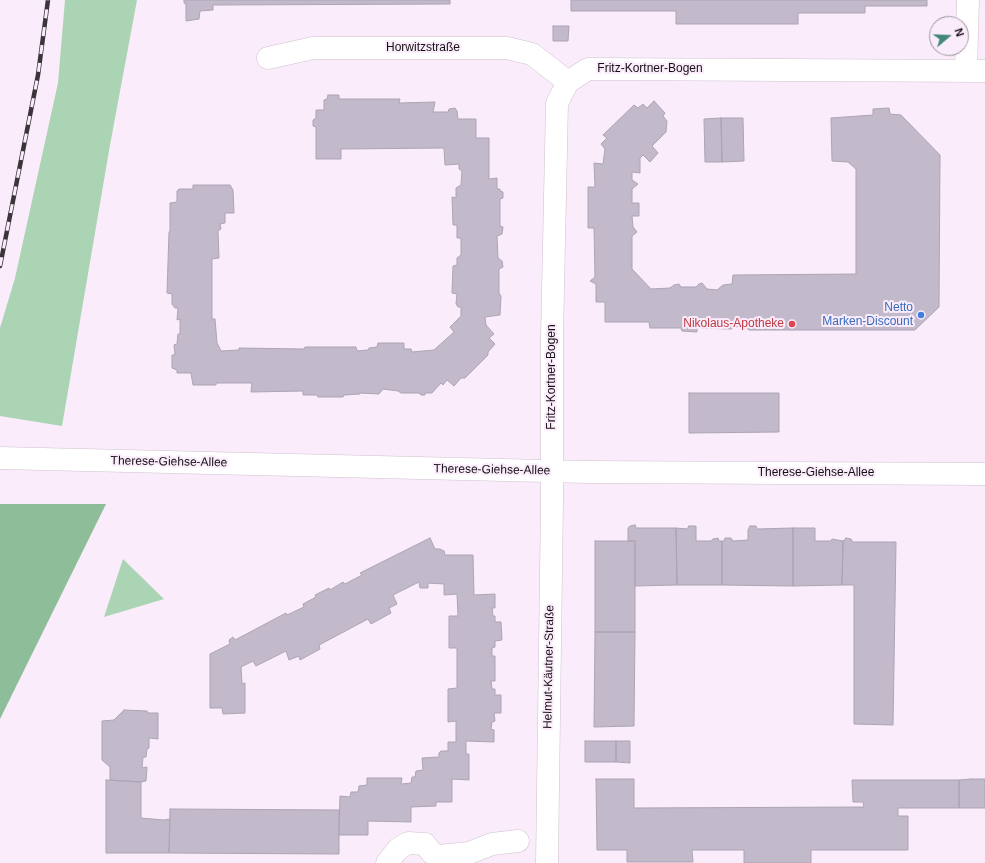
<!DOCTYPE html>
<meta charset="utf-8">
<style>
body{margin:0}
#map{position:relative;width:985px;height:863px;overflow:hidden;background:#faecfa;font-family:Arial,sans-serif}
canvas{display:block}
.north{position:absolute;left:929px;top:16px;width:40px;height:40px;box-sizing:border-box;background:#faecfa;border:1px solid #9f949f;border-radius:50%;rotate:71deg;font-size:11px;font-weight:700;line-height:16px;text-align:center;color:#161116}
.north::after{content:'';display:block;margin:auto;width:14px;height:18px;background:#42877b;clip-path:polygon(50% 0,100% 100%,50% 72%,0 100%)}
</style>
<div id="map">
<canvas width="985" height="863"></canvas>
<div class="north">N</div>
</div>
<script>
const ctx = document.querySelector('canvas').getContext('2d');
ctx.lineJoin = 'round';
function paint(path, color) {
  ctx.fillStyle = color;
  ctx.fill(path, 'evenodd');
}
function toPath(rows) {
  const path = new Path2D();
  for (const r of rows) {
    path.moveTo(r[0], r[1]);
    for (let i = 2; i < r.length; i += 2) path.lineTo(r[i], r[i + 1]);
  }
  return path;
}
function trace(path, color, width, dash) {
  ctx.strokeStyle = color;
  ctx.lineWidth = width;
  ctx.lineCap = dash ? 'butt' : 'round';
  ctx.setLineDash(dash || []);
  ctx.stroke(path);
}
function label(font, color, halo, rows, align = 'center') {
  ctx.font = font + ' Arial,sans-serif';
  ctx.lineWidth = 4;
  ctx.setLineDash([]);
  ctx.textBaseline = 'middle';
  ctx.strokeStyle = halo;
  ctx.fillStyle = color;
  for (const [text, x, y, turn = 0] of rows) {
    ctx.save();
    ctx.translate(x, y);
    ctx.rotate((+turn || 0) * Math.PI / 180);
    ctx.textAlign = isNaN(turn) ? turn : align;
    if (halo) ctx.strokeText(text, 0, 0);
    ctx.fillText(text, 0, 0);
    ctx.restore();
  }
}
const green = toPath([
 [65,0,137,0,110,145,62,426,0,416,0,328,15,278,58,83],
 [123,559,164,599,104,617]
]);
const forest = toPath([
 [0,504,106,504,0,719]
]);
const building = toPath([
 [184,0,450,0,450,4,213,5,213,10,200,11,199,19,186,21,186,4,184,3,184,0],
 [571,0,927,0,927,6,865,6,865,13,798,13,798,24,676,24,676,11,571,11,571,0],
 [553,26,569,26,568,41,553,41,553,26],
 [328,95,339,95,339,99,400,99,399,103,435,102,433,112,448,112,449,109,455,108,457,111,458,119,476,119,476,138,489,138,489,179,497,178,497,189,500,189,500,191,503,192,503,198,500,199,500,226,503,227,502,234,497,236,498,258,502,261,503,267,499,269,499,293,501,296,500,315,485,317,486,325,494,334,489,338,495,344,488,352,488,355,465,378,461,378,454,386,447,380,443,385,441,383,432,393,425,393,425,395,421,395,419,393,401,393,398,391,383,389,379,394,360,393,360,394,344,395,343,397,318,397,317,395,303,395,303,391,251,392,252,383,216,383,216,385,193,385,191,373,177,373,177,370,172,368,172,355,175,355,174,345,177,344,178,334,180,334,180,319,177,320,178,308,175,308,172,304,172,294,167,293,169,232,170,231,170,203,177,202,177,191,179,189,193,189,193,185,230,185,233,190,234,213,225,213,225,223,220,224,221,229,218,231,219,258,212,259,212,319,215,319,217,343,221,351,239,350,239,348,304,349,305,347,356,347,357,351,368,350,369,348,377,347,378,343,404,343,404,349,411,349,412,352,434,350,454,332,450,327,461,316,461,307,458,307,456,304,457,294,452,293,453,266,457,265,457,258,461,255,461,238,457,238,457,225,453,225,452,197,456,198,456,188,461,185,462,171,459,169,459,164,445,165,444,148,341,149,341,159,316,159,316,127,313,126,313,120,316,118,316,110,324,110,324,100,327,99,328,95],
 [654,101,665,113,663,116,667,121,666,132,652,146,658,153,650,162,643,155,640,158,640,173,632,172,632,180,638,184,632,189,632,203,639,203,639,216,632,216,633,227,637,232,632,236,632,269,651,289,670,288,674,285,679,284,681,287,696,287,699,284,702,283,707,289,717,290,723,285,732,284,733,275,856,274,856,169,848,162,832,161,831,118,873,115,873,109,889,108,890,114,901,115,940,155,939,307,915,330,749,330,744,326,739,326,731,329,697,328,697,332,682,331,681,328,650,328,649,322,605,322,605,302,596,302,596,284,590,281,595,277,594,228,588,228,588,187,595,187,594,163,603,164,605,149,601,144,607,138,603,135,634,105,638,108,643,104,647,108,654,101],
 [721,118,722,162,705,162,704,119,721,118],
 [721,118,743,118,744,161,722,162,721,118],
 [689,393,779,393,779,432,689,433,689,393],
 [635,525,636,528,676,528,677,585,635,586,635,541,628,541,628,528,630,526,635,525],
 [689,526,696,526,696,541,711,541,713,539,718,538,719,541,722,541,722,585,677,585,676,528,687,529,689,526],
 [750,526,756,526,757,529,793,528,793,586,722,585,722,541,724,541,725,538,731,538,733,541,748,540,748,530,750,526],
 [793,528,815,528,815,541,831,541,832,539,843,541,842,585,793,586,793,528],
 [430,538,435,549,440,549,444,551,445,555,473,555,474,595,495,594,495,608,492,608,493,616,495,616,495,622,501,622,502,640,495,641,495,647,492,648,492,656,495,656,495,681,491,681,492,689,495,689,495,695,501,695,501,713,494,713,495,721,492,722,491,729,494,730,494,742,466,741,466,754,469,754,469,780,452,779,452,802,436,802,436,806,411,807,411,822,368,821,368,835,339,835,340,796,350,797,351,792,358,792,359,786,367,785,367,778,402,778,401,784,411,783,412,777,415,777,416,771,423,770,422,758,439,757,439,753,441,751,448,751,448,742,456,742,456,721,448,722,448,689,457,688,457,648,449,648,449,616,458,616,457,594,444,595,444,584,428,583,428,588,420,588,419,582,393,595,397,604,389,608,391,613,371,624,368,619,319,645,320,649,300,660,299,656,289,660,286,651,256,666,253,661,241,667,242,684,245,683,245,713,223,714,222,708,210,708,210,654,230,644,229,640,233,637,235,640,286,613,287,615,304,607,303,604,316,597,315,595,329,588,330,590,343,582,345,584,362,575,360,573,430,538],
 [846,538,851,539,853,542,896,542,893,725,854,724,854,585,842,585,843,541,846,538],
 [595,541,635,541,635,632,595,632,595,541],
 [595,632,635,632,634,726,594,727,595,632],
 [124,710,147,711,148,713,158,713,158,739,149,738,149,748,147,749,146,757,143,757,142,768,147,767,146,781,141,782,110,780,110,767,102,760,102,721,114,720,124,710],
 [585,741,616,741,616,762,585,762,585,741],
 [616,741,630,741,630,763,616,762,616,741],
 [596,779,634,779,634,808,864,807,863,802,853,802,852,780,959,780,959,808,898,808,898,816,908,816,908,850,811,850,811,863,744,863,744,850,692,850,693,862,627,862,627,850,597,850,596,779],
 [971,779,985,779,985,808,959,808,959,780,971,779],
 [106,780,141,782,141,818,164,820,170,819,169,853,106,853,106,780],
 [170,809,339,810,339,854,169,853,170,809]
]);
const street = toPath([
 [268,58,313,48,507,48,532,54,568,82],
 [966,70,968,0],
 [0,458,587,472,985,474],
 [387,863,398,849,408,843,425,844,432,853,439,856,469,853,492,844,518,841],
 [547,863,552,501,552,337,557,103,568,82,588,69,985,71]
]);
const rail = toPath([
 [0,266,38,75,48,0]
]);
const markers = [
 [921,315,4,"#3f7fe0"],
 [792,324,4,"#e0444e"]
];
const streetNames = [
 ["Horwitzstraße",423,48],
 ["Fritz-Kortner-Bogen",650,69],
 ["Fritz-Kortner-Bogen",552,377,-90],
 ["Therese-Giehse-Allee",169,462,1],
 ["Therese-Giehse-Allee",492,470,1],
 ["Therese-Giehse-Allee",816,473],
 ["Helmut-Käutner-Straße",549,667,-89]
];
const shopNames = [
 ["Netto",913,308],
 ["Marken-Discount",913,322]
];
const healthNames = [
 ["Nikolaus-Apotheke",784,324]
];
paint(green, '#aad4b4');
paint(forest, '#8dbe99');
paint(building, '#c2baca');
trace(building, '#aca4b4', 1);
trace(street, '#cec1ce', 23);
trace(street, '#fff', 22);
trace(rail, '#3b353b', 4.5);
trace(rail, '#faecfa', 3, [9]);
for (const [x, y, r, color] of markers) {
  const dot = new Path2D();
  dot.arc(x, y, r, 0, 2 * Math.PI);
  ctx.fillStyle = color;
  ctx.fill(dot);
  trace(dot, '#faecfa', 1.5);
}
label('12px', '#161116', '#faecfa', streetNames);
label('12px', '#366cbe', '#faecfa', shopNames, 'right');
label('12px', '#be3a42', '#faecfa', healthNames, 'right');
</script>
